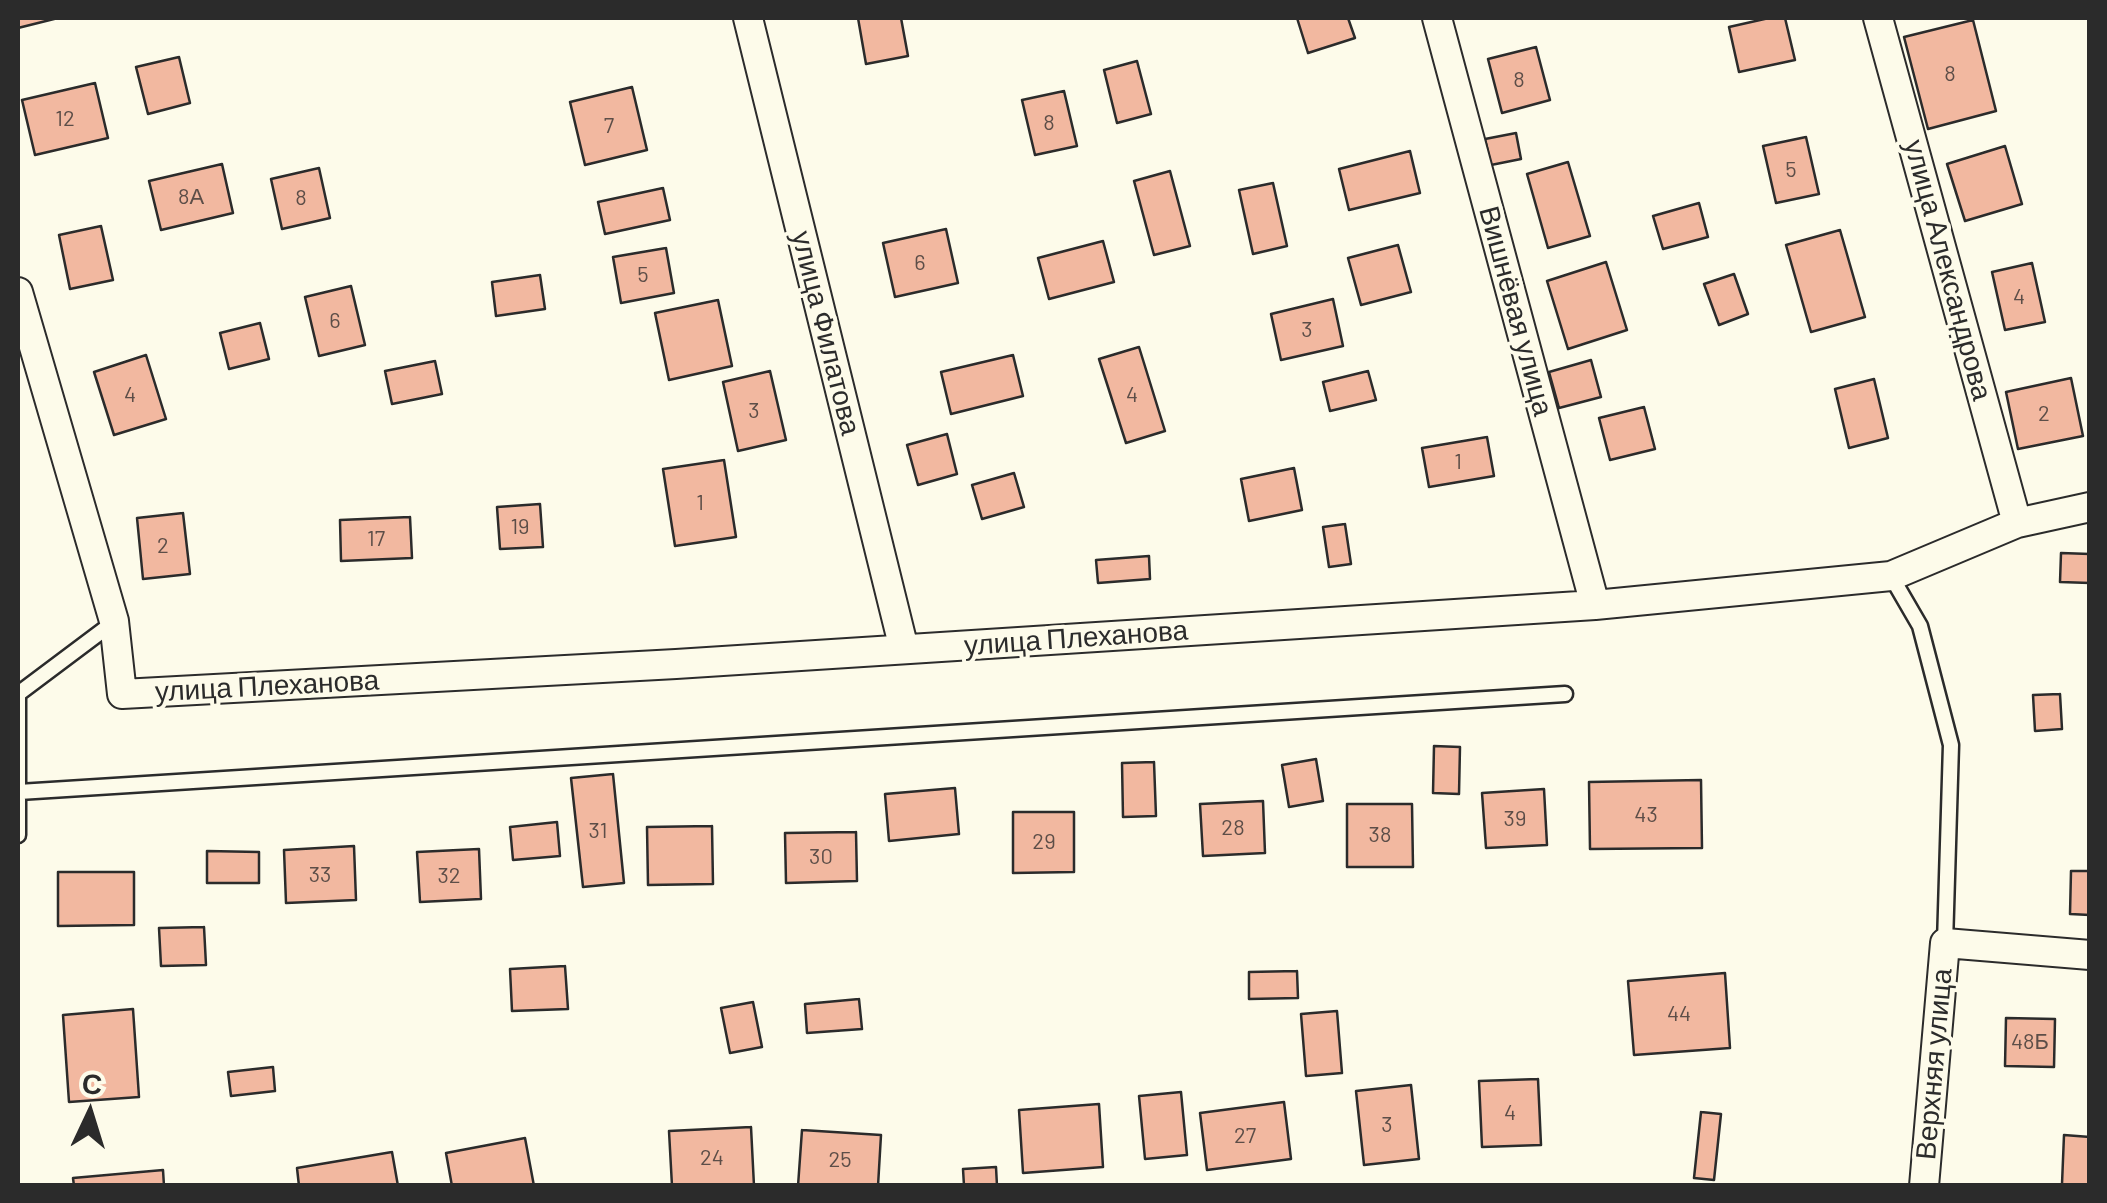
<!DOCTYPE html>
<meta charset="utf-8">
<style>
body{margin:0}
#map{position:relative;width:2107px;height:1203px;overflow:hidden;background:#fdfbea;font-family:Barlow,sans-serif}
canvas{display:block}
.frame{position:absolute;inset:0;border:20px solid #2b2b2b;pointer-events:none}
.north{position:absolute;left:40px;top:1063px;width:100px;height:100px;-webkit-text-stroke:8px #fdfbea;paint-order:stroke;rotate:4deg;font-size:28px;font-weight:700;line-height:40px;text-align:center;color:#2b2b2b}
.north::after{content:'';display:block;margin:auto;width:35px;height:45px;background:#2b2b2b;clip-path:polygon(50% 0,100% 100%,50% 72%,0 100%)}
</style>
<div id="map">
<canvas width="2107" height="1203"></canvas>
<div class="frame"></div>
<div class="north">С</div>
</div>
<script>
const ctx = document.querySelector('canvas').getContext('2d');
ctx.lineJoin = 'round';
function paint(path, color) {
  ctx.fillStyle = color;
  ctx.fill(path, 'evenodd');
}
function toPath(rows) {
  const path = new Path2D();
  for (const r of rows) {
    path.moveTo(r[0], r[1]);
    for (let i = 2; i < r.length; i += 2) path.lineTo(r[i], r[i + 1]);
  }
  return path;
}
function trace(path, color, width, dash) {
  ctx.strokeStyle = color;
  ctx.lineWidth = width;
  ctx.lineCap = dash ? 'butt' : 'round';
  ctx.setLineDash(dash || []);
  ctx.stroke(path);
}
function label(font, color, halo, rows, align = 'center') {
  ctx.font = font + ' Barlow,sans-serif';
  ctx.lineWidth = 8;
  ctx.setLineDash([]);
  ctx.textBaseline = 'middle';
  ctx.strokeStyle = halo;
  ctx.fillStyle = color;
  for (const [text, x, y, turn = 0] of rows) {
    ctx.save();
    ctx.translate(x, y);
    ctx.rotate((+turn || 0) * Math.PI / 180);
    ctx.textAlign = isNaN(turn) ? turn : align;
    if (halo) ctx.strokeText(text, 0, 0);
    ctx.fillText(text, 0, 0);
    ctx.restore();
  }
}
const building = toPath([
 [18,18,58,18,18,28,18,18],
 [858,18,901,18,908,56,866,64,858,18],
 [1297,18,1348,18,1355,38,1308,53,1297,18],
 [1769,18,1785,18,1795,60,1739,72,1729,27,1769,18],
 [1973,20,1996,111,1928,129,1904,37,1973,20],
 [1536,47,1550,100,1502,113,1488,59,1536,47],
 [179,57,190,103,148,114,136,67,179,57],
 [1137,61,1151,114,1117,123,1104,70,1137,61],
 [95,83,108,138,35,155,22,100,95,83],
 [632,87,647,150,585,165,570,102,632,87],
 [1064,91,1077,146,1035,155,1022,100,1064,91],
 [1516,133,1521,159,1491,165,1485,139,1516,133],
 [1806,137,1819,194,1776,203,1763,146,1806,137],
 [2005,146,2022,204,1965,221,1947,164,2005,146],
 [1410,151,1420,193,1349,210,1339,169,1410,151],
 [1568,162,1590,236,1548,248,1527,174,1568,162],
 [222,164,233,213,161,230,149,181,222,164],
 [319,168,330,218,282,229,271,179,319,168],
 [1170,171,1190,246,1154,255,1134,181,1170,171],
 [1273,183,1287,246,1253,254,1239,190,1273,183],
 [663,188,670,220,605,234,598,202,663,188],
 [1699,203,1708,237,1663,249,1653,216,1699,203],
 [101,226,113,280,70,289,59,235,101,226],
 [946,229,958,283,895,297,883,243,946,229],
 [1840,230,1865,317,1811,332,1786,245,1840,230],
 [1103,241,1114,282,1049,299,1038,258,1103,241],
 [1398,245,1411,292,1361,305,1348,258,1398,245],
 [666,248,674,293,621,303,613,257,666,248],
 [1606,262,1627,330,1568,349,1547,281,1606,262],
 [2032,263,2045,322,2005,330,1992,272,2032,263],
 [1734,274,1748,314,1719,325,1704,284,1734,274],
 [540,275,545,309,496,316,492,282,540,275],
 [351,286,365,345,319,356,305,297,351,286],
 [1333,299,1343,346,1281,360,1271,314,1333,299],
 [718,300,732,366,669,380,655,313,718,300],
 [260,323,269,359,229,369,220,333,260,323],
 [1139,347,1165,431,1126,443,1099,359,1139,347],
 [146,355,166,419,114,435,94,372,146,355],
 [1013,355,1023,396,951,414,941,372,1013,355],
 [1591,360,1601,397,1559,408,1549,372,1591,360],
 [435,361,442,394,392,404,385,371,435,361],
 [770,371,786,440,738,451,723,382,770,371],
 [1368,371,1376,400,1330,411,1323,382,1368,371],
 [2071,378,2083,436,2018,449,2006,392,2071,378],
 [1874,379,1888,438,1849,448,1835,389,1874,379],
 [1644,407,1655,449,1610,460,1599,418,1644,407],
 [947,434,957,474,918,485,907,445,947,434],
 [1487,437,1494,476,1429,487,1422,448,1487,437],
 [724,460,736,537,675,546,663,469,724,460],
 [1294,468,1302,510,1249,521,1241,479,1294,468],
 [1014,473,1024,507,982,519,972,485,1014,473],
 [540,504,543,547,500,549,497,507,540,504],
 [183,513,190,574,143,579,137,518,183,513],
 [410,517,412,558,341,561,340,520,410,517],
 [1345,524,1351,564,1329,567,1323,527,1345,524],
 [2061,553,2090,554,2090,583,2060,582,2061,553],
 [1149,556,1150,579,1098,583,1096,560,1149,556],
 [2060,694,2062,729,2035,731,2033,695,2060,694],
 [1434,746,1460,747,1459,794,1433,793,1434,746],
 [1316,759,1323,801,1289,807,1282,765,1316,759],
 [1154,762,1156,816,1123,817,1122,763,1154,762],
 [613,774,624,883,583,887,571,778,613,774],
 [1701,780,1702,848,1590,849,1589,782,1701,780],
 [955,788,959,834,889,841,885,794,955,788],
 [1544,789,1547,845,1486,848,1482,793,1544,789],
 [1263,801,1265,853,1203,856,1200,804,1263,801],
 [1347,804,1412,804,1413,867,1347,867,1347,804],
 [1013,812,1074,812,1074,872,1013,873,1013,812],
 [557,822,560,856,513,860,510,827,557,822],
 [712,826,713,884,648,885,647,827,712,826],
 [856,832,857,881,786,883,785,833,856,832],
 [354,846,356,900,286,903,284,850,354,846],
 [479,849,481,899,420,902,417,852,479,849],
 [207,851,259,852,259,883,207,883,207,851],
 [2071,871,2090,871,2090,915,2070,914,2071,871],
 [58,872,134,872,134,925,58,926,58,872],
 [204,927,206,965,161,966,159,928,204,927],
 [565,966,568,1009,512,1011,510,969,565,966],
 [1297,971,1298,998,1249,999,1249,972,1297,971],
 [1725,973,1730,1048,1634,1055,1628,981,1725,973],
 [859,999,862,1029,807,1033,805,1004,859,999],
 [753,1002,762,1047,730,1053,721,1008,753,1002],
 [133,1009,139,1097,69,1102,63,1015,133,1009],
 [1337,1011,1342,1073,1306,1076,1301,1014,1337,1011],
 [2006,1018,2055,1019,2054,1067,2005,1066,2006,1018],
 [273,1067,275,1091,231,1096,228,1072,273,1067],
 [1538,1079,1541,1145,1482,1147,1479,1081,1538,1079],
 [1411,1085,1419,1159,1364,1165,1356,1091,1411,1085],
 [1181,1092,1187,1155,1145,1159,1139,1096,1181,1092],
 [1284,1102,1291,1159,1207,1170,1200,1113,1284,1102],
 [1099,1104,1103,1167,1023,1173,1019,1110,1099,1104],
 [1701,1112,1721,1114,1714,1180,1694,1178,1701,1112],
 [751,1127,754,1186,672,1186,669,1131,751,1127],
 [802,1130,881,1135,878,1186,798,1186,802,1130],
 [2064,1135,2090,1137,2090,1185,2062,1184,2064,1135],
 [525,1138,534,1186,452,1186,446,1153,525,1138],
 [392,1152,398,1186,299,1186,297,1168,392,1152],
 [996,1167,997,1186,964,1186,963,1169,996,1167],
 [163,1170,164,1186,74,1186,73,1178,163,1170]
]);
const lane = toPath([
 [1891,576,1920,626,1951,745,1945,943],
 [19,792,1565,694],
 [18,835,18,694,114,622]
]);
const street = toPath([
 [748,18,904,649],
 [1437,18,1595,605],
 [1878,18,2017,523],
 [18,292,114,621,122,694,676,664,1595,605,1891,576,2017,523,2090,507],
 [1924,1186,1945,943,2090,955]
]);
const numberNames = [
 ["8",1950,74],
 ["8",1519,80],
 ["12",65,119],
 ["8",1049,123],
 ["7",609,126],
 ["5",1791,170],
 ["8А",191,197],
 ["8",301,198],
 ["6",920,263],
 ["5",643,275],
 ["4",2019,297],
 ["6",335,321],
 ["3",1307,330],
 ["4",130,395],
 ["4",1132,395],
 ["3",754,411],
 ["2",2044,414],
 ["1",1458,462],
 ["1",700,503],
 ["19",520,527],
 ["17",376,539],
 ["2",163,546],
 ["43",1646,815],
 ["39",1515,819],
 ["28",1233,828],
 ["31",598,831],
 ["38",1380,835],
 ["29",1044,842],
 ["30",821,857],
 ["33",320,875],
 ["32",449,876],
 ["44",1679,1014],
 ["48Б",2030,1042],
 ["4",1510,1113],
 ["3",1387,1125],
 ["27",1245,1136],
 ["24",712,1158],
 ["25",840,1160]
];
const streetNames = [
 ["улица Александрова",1948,270,75],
 ["Вишнёвая улица",1516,311,75],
 ["улица Филатова",826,333,76],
 ["улица Плеханова",1076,638,-4],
 ["улица Плеханова",267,686,-3],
 ["Верхняя улица",1934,1064,-85]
];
paint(building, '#f2b8a0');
trace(building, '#2b2b2b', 2.5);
trace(lane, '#2b2b2b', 19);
trace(street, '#2b2b2b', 32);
trace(lane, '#fdfbea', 14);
trace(street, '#fdfbea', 28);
label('22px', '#5d4e48', null, numberNames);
label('28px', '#2b2b2b', '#fdfbea', streetNames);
</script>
